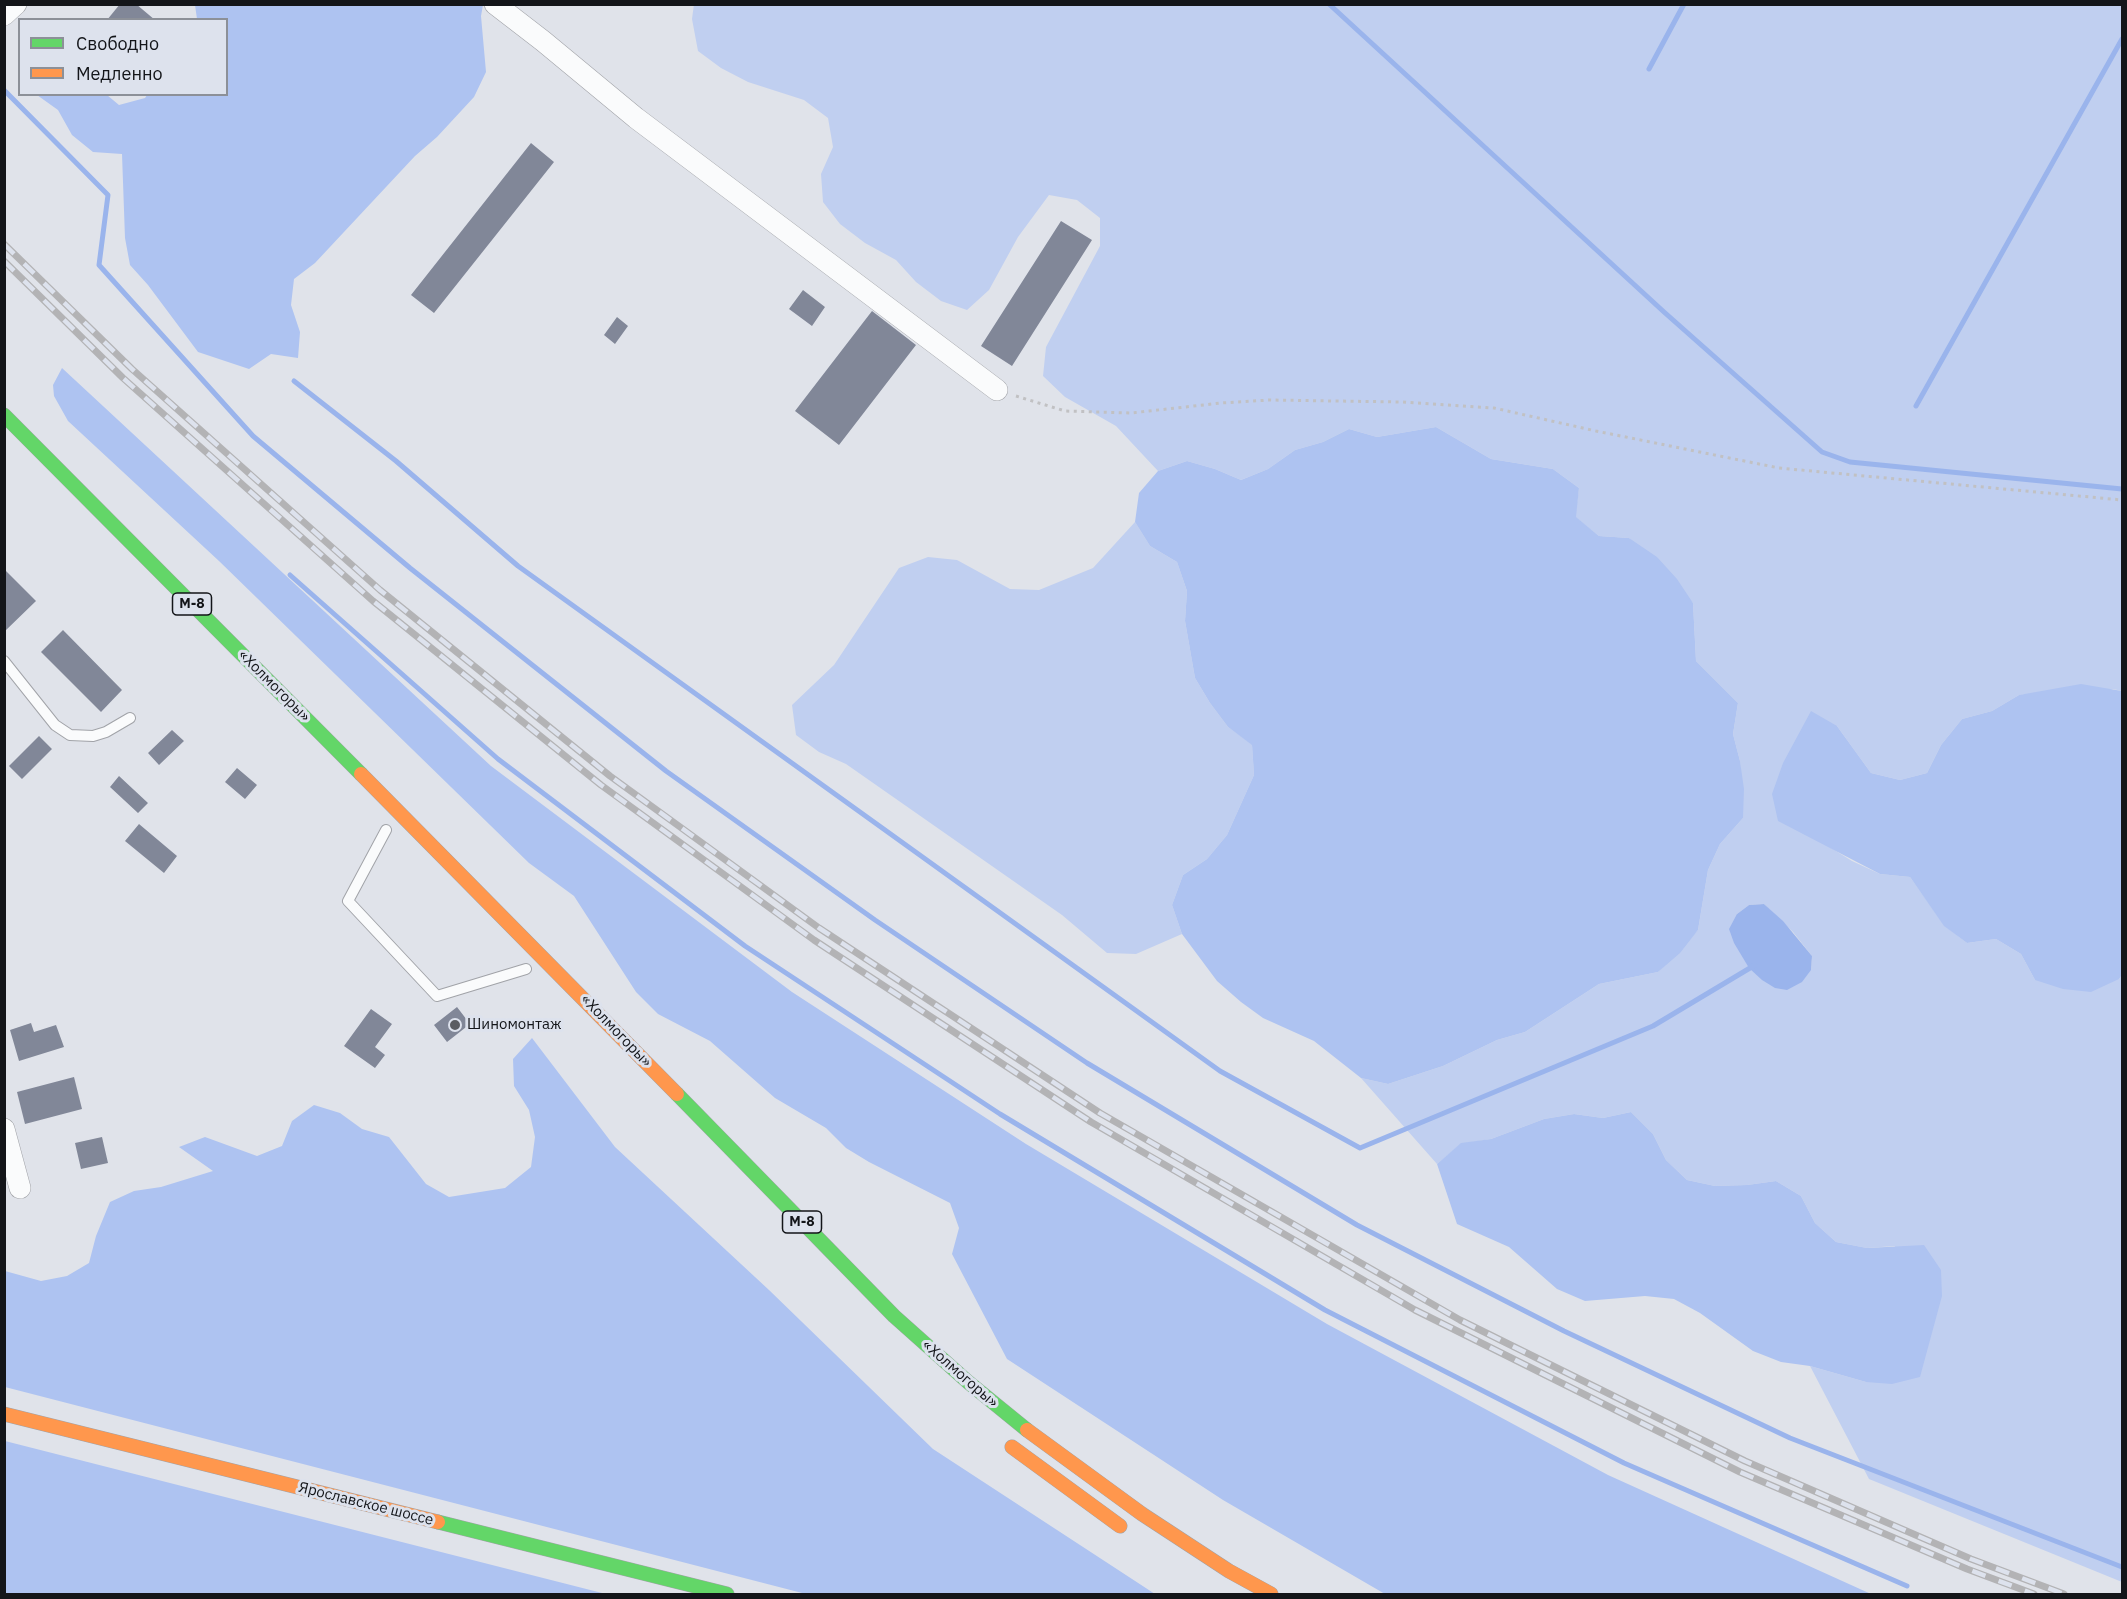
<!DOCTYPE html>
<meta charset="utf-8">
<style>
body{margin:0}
#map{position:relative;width:2127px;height:1599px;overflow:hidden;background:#e0e3ea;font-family:"IBM Plex Sans",sans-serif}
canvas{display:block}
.frame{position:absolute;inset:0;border:6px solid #131519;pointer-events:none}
.legend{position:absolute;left:18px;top:18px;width:210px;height:78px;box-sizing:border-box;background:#dde2ed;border:2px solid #8c9098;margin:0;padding:8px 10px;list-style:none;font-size:18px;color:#131519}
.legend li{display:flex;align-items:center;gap:12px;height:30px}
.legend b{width:30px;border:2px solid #8c9098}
</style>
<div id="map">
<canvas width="2127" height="1599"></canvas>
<div class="frame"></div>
<ul class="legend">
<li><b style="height:8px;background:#63d668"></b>Свободно</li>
<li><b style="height:8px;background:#ff974d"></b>Медленно</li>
</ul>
</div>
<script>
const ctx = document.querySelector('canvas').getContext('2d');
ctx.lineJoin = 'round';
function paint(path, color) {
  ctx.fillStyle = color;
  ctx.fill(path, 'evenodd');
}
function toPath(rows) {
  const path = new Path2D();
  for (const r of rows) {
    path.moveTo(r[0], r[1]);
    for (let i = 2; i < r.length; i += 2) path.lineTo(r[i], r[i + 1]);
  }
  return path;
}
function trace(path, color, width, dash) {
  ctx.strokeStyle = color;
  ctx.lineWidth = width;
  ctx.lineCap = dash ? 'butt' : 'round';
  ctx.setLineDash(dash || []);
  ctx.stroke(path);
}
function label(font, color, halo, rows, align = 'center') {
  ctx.font = font + ' "IBM Plex Sans",sans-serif';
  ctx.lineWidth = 6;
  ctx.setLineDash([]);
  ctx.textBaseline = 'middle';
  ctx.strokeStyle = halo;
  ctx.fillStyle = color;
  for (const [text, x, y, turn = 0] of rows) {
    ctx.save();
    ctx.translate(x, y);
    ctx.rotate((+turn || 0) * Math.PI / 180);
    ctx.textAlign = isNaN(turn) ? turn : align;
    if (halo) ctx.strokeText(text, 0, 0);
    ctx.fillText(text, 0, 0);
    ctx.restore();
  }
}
const green = toPath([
 [694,4,2122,5,2122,691,2113,689,2019,695,1992,711,1962,719,1941,745,1927,773,1900,780,1871,773,1837,726,1828,846,1852,861,1880,874,1910,877,1945,926,1967,943,1996,939,2021,954,2035,980,2119,979,2122,975,2122,1582,1869,1479,1810,1366,1866,1382,1895,1246,1867,1248,1836,1242,1815,1223,1801,1196,1776,1181,1747,1185,1715,1186,1687,1180,1666,1160,1653,1134,1631,1112,1603,1118,1574,1114,1544,1119,1491,1139,1461,1144,1437,1164,1361,1078,1388,1084,1443,1066,1497,1040,1525,1032,1599,984,1658,972,1698,930,1708,870,1720,844,1743,818,1740,761,1733,734,1738,703,1696,661,1693,603,1629,538,1599,536,1575,517,1579,488,1553,469,1491,459,1436,427,1377,437,1349,429,1323,442,1295,450,1268,469,1241,480,1215,469,1187,461,1158,471,1116,426,1065,397,1043,376,1046,347,1100,246,1100,218,1077,200,1049,195,1018,237,989,290,967,310,941,301,916,282,896,260,865,243,840,224,823,202,821,174,833,147,828,118,804,100,748,82,721,68,698,51,692,19],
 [1764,904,1793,932,1812,956,1811,970,1737,914,1749,905],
 [1135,522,1150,546,1177,562,1187,591,1185,621,1195,678,1210,703,1228,727,1252,744,1254,775,1227,835,1207,859,1183,875,1172,905,1182,934,1136,954,1107,953,1062,915,846,764,819,752,796,735,792,705,834,665,899,568,928,557,957,560,1010,589,1039,590,1093,568]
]);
const forest = toPath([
 [195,5,483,5,481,16,486,72,474,97,437,137,415,156,315,263,294,279,291,305,300,332,298,358,271,354,249,369,198,352,148,285,130,265,125,238,122,154,93,152,72,135,58,110,37,95,107,95,119,105,145,98,147,95,226,94,226,20,197,19],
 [62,368,491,766,792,992,1026,1144,1327,1324,1608,1475,1871,1594,1385,1594,1223,1500,1007,1359,952,1254,959,1228,950,1203,869,1162,846,1148,826,1128,775,1098,710,1041,658,1014,636,992,574,896,529,863,219,561,68,421,54,396,53,385],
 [1436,427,1491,459,1553,469,1579,488,1576,517,1599,536,1629,538,1657,557,1677,579,1693,603,1696,661,1738,703,1733,734,1740,761,1744,789,1743,818,1720,844,1708,870,1698,930,1680,953,1658,972,1599,984,1525,1032,1497,1040,1443,1066,1388,1084,1361,1078,1314,1041,1263,1018,1241,1002,1217,981,1182,934,1172,905,1183,875,1207,859,1227,835,1254,775,1252,745,1228,727,1210,703,1195,678,1185,621,1187,591,1177,562,1150,546,1135,522,1139,493,1158,471,1187,461,1215,469,1241,480,1268,469,1295,450,1323,442,1349,429,1377,437],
 [2081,684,2122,691,2122,975,2119,979,2091,992,2063,989,2035,980,2021,954,1996,939,1967,943,1944,926,1910,877,1880,874,1778,821,1772,794,1783,763,1811,711,1837,726,1871,773,1900,780,1927,773,1941,745,1962,719,1992,711,2019,695],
 [532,1038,615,1147,769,1290,933,1449,1155,1594,806,1594,5,1387,5,1271,41,1281,67,1276,89,1263,96,1236,110,1202,134,1191,161,1187,213,1171,179,1147,205,1137,257,1156,282,1146,292,1121,314,1105,340,1113,362,1129,389,1137,426,1184,449,1197,505,1188,531,1167,535,1137,529,1110,514,1086,513,1059],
 [1631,1112,1653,1134,1666,1160,1687,1180,1715,1186,1747,1185,1776,1181,1801,1196,1815,1223,1836,1242,1867,1248,1924,1245,1941,1270,1942,1296,1920,1377,1892,1384,1866,1382,1810,1366,1781,1362,1753,1351,1700,1313,1674,1299,1645,1296,1585,1301,1557,1289,1509,1247,1457,1224,1437,1164,1461,1143,1491,1139,1544,1119,1574,1114,1603,1118],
 [4,1441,5,1441,606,1594,5,1594]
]);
const water = toPath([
 [1764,904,1783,921,1812,956,1811,970,1802,982,1787,990,1775,988,1762,980,1749,968,1734,943,1729,929,1737,914,1749,905]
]);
const stream = toPath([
 [1329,4,1664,312,1822,452,1850,462,2122,489],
 [1649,69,1684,4],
 [4,90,108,195,99,265,253,436,410,568,666,771,875,920,1087,1063,1357,1225,1564,1331,1790,1438,2122,1567],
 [294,381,396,461,518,566,1220,1071,1360,1148,1653,1026,1755,965],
 [1916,406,2122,39],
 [290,575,498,759,745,946,1000,1114,1325,1310,1624,1463,1907,1586]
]);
const building = toPath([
 [120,4,136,4,155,20,107,20],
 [531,143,554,162,434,313,411,295],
 [1061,221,1092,240,1012,366,981,346],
 [803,290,825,307,812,326,789,309],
 [872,311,916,345,839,445,795,411],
 [617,317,628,326,615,344,604,335],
 [4,569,36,601,4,632],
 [63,630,122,690,101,712,41,652],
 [172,730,184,741,159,765,148,753],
 [39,736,52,749,22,779,9,766],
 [237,768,257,785,245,799,225,782],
 [119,776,148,803,138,813,110,787],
 [139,824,177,856,164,873,125,841],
 [457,1007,470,1024,447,1042,434,1025],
 [371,1009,392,1024,375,1047,385,1055,375,1068,344,1046],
 [31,1023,34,1032,56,1025,64,1047,19,1061,10,1030],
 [74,1077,82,1109,25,1124,17,1092],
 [102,1137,108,1163,81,1169,75,1143]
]);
const path = toPath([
 [1016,396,1065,411,1131,413,1221,403,1270,400,1402,402,1494,408,1596,431,1779,468,2122,500]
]);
const lane = toPath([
 [4,661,55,725,70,735,93,736,106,732,130,718],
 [386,830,348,901,437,996,526,969]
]);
const street = toPath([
 [495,4,543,41,636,118,997,390],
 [4,15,16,4],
 [4,1129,20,1188]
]);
const fast = toPath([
 [4,415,361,774],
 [677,1094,894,1316,968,1382,1027,1430],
 [438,1522,727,1594]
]);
const slow = toPath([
 [361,774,677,1094],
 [4,1414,438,1522],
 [1027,1430,1142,1514,1229,1571,1271,1594],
 [1012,1447,1120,1526]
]);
const rail = toPath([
 [4,244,132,369,380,590,610,776,819,928,1100,1113,1460,1320,1745,1461,1971,1559,2064,1594],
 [4,261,123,378,373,601,601,785,814,940,1091,1122,1415,1310,1740,1472,1967,1569,2034,1594]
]);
const markers = [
 [455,1025,6,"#5b5d62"]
];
const shields = [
 [192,604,39],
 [802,1222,39]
];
const shieldNames = [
 ["М-8",192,604],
 ["М-8",802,1222]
];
const streetNames = [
 ["«Холмогоры»",274,686,45],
 ["«Холмогоры»",616,1031,46],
 ["«Холмогоры»",960,1374,41],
 ["Ярославское шоссе",366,1504,14]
];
const poiNames = [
 ["Шиномонтаж",467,1025]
];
paint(green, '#c0cff0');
paint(forest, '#aec3f1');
paint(water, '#9ab4ec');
trace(stream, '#9ab4ec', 5);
paint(building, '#818798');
trace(lane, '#a1a3a8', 12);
trace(street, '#a1a3a8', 22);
trace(fast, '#a1a3a8', 15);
trace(slow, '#a1a3a8', 15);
trace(path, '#c1c1c3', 3, [3, 4.5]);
trace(lane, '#fafbfc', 10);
trace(street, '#fafbfc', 21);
trace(fast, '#63d668', 14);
trace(slow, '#ff974d', 14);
trace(rail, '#b3b3b5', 7);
trace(rail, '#dde2ed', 4.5, [14]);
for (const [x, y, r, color] of markers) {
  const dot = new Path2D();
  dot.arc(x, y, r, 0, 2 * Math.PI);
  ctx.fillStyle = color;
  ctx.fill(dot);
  trace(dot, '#dde2ed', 2);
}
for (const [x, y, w] of shields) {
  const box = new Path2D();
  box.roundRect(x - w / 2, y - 11, w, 22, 4.5);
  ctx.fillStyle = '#dde2ed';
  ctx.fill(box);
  trace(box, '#131519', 1.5);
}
label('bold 14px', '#131519', null, shieldNames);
label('15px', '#131519', '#dde2ed', streetNames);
label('15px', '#131519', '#dde2ed', poiNames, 'left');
</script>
